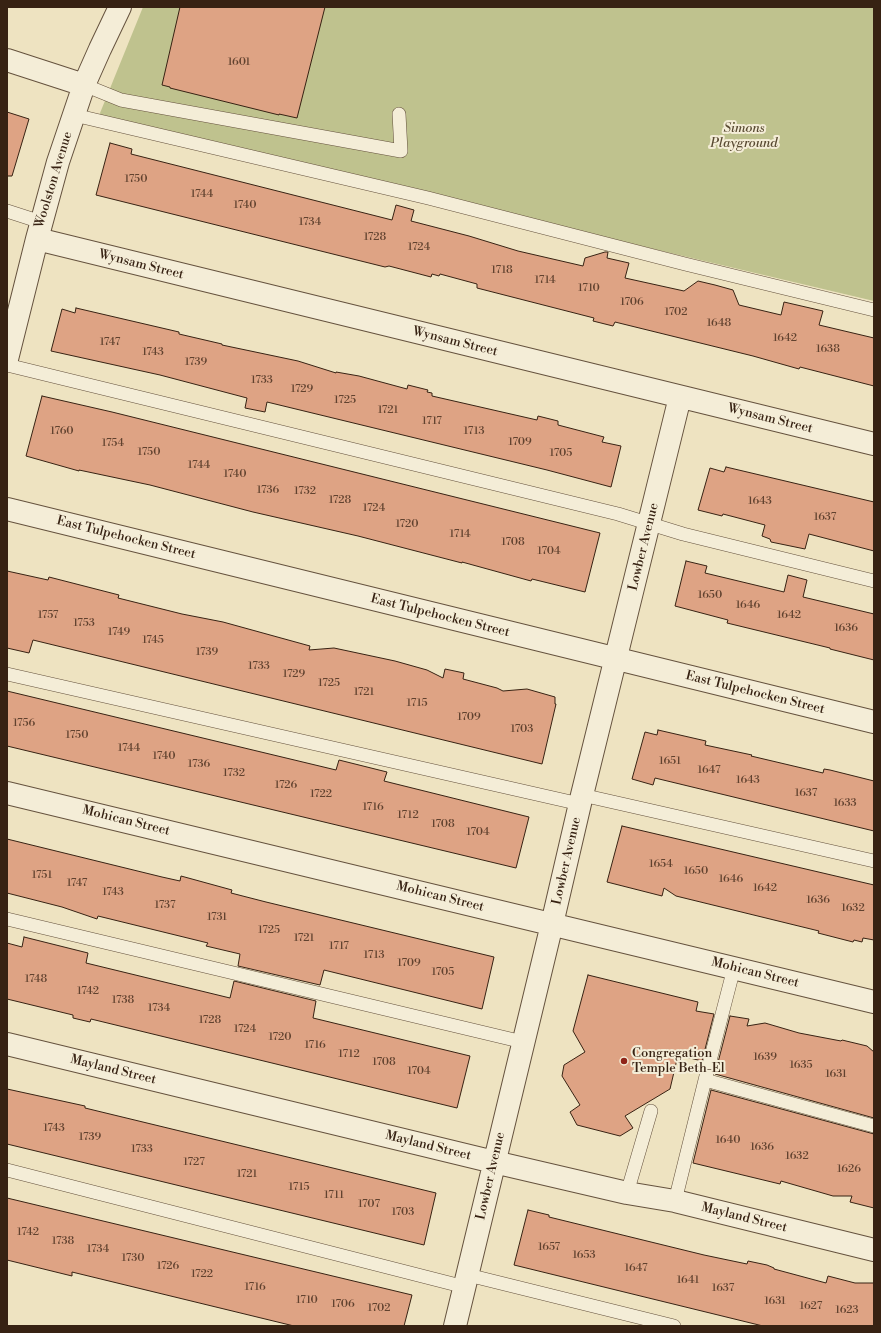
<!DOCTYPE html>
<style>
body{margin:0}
#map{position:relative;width:881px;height:1333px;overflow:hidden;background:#eee3c1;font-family:"Libre Bodoni",serif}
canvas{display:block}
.frame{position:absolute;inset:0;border:8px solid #372213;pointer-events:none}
</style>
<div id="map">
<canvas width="881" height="1333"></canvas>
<div class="frame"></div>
</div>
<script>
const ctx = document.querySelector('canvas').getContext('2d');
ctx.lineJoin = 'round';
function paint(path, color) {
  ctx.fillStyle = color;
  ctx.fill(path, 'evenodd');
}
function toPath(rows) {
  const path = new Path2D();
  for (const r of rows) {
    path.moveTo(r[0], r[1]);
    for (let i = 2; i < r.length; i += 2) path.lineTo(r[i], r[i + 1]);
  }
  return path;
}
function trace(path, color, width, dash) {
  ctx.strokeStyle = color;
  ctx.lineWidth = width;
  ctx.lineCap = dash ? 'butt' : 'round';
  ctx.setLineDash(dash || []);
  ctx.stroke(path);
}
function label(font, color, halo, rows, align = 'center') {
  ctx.font = font + ' "Libre Bodoni",serif';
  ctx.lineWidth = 4;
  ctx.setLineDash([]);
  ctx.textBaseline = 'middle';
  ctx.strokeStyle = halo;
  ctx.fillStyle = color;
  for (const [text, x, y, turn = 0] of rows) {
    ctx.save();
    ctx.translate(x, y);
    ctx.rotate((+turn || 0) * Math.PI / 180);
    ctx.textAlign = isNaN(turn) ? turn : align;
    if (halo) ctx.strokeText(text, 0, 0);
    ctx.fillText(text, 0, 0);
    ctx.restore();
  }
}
const green = toPath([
 [143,7,874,7,874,301,98,118]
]);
const building = toPath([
 [180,7,325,7,297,118,279,114,279,115,170,88,170,87,162,85,180,7],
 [7,112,29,119,12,176,7,176,7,112],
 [110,143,132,149,131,154,392,220,396,205,414,210,411,221,469,236,518,251,583,266,585,258,605,252,608,252,607,258,629,263,625,278,684,291,698,281,715,285,733,290,739,305,781,315,784,302,823,311,819,325,874,338,874,386,800,367,799,369,753,356,615,322,613,326,593,321,594,318,477,288,477,284,440,274,439,276,432,274,431,277,389,266,385,267,96,195,110,143],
 [76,308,179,332,179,334,222,344,222,345,298,361,336,373,336,372,359,376,407,389,408,385,428,390,427,392,432,393,432,396,537,420,538,416,558,421,558,425,604,437,602,442,621,446,611,487,547,470,267,402,265,412,245,408,247,398,160,375,51,351,62,309,75,313,76,308],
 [42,396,112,412,600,533,585,592,532,579,531,581,462,562,462,563,358,536,253,512,150,485,79,470,79,471,26,456,42,396],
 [726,467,874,502,874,551,809,534,805,549,771,542,770,539,762,536,765,525,723,514,722,516,698,510,710,468,724,472,726,467],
 [686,561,707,566,705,573,784,592,788,575,807,580,803,597,874,614,874,660,830,649,830,648,727,623,728,620,675,606,686,561],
 [7,571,48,580,49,577,119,595,118,598,182,614,223,622,310,646,309,650,334,648,395,661,427,670,443,678,445,669,464,673,463,679,497,688,503,691,527,689,555,697,555,704,556,704,542,764,33,640,29,653,7,648,7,571],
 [7,691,336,770,339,760,387,772,384,781,529,817,516,868,7,746,7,691],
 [658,730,706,741,705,745,752,755,751,756,823,773,824,769,830,770,874,781,874,831,655,778,653,785,632,779,645,732,657,735,658,730],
 [622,826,874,885,874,940,863,938,862,942,854,940,853,942,818,933,819,931,676,896,664,888,662,896,607,882,622,826],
 [7,839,162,877,180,881,181,876,232,890,231,893,266,902,494,957,482,1009,324,970,320,985,238,966,240,954,206,946,208,943,98,916,97,919,62,907,7,893,7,839],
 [24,937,88,953,86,963,230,998,234,981,316,1001,313,1018,470,1056,457,1108,91,1019,90,1022,73,1018,73,1015,7,999,7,943,22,947,24,937],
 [588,975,698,1002,696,1011,714,1014,702,1061,678,1055,670,1089,625,1116,633,1128,620,1136,577,1125,570,1112,580,1105,562,1076,564,1065,585,1052,573,1031,588,975],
 [730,1016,749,1019,747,1026,765,1023,799,1033,841,1041,842,1040,867,1046,874,1052,874,1118,715,1074,730,1016],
 [7,1089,85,1106,85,1108,436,1193,424,1245,7,1144,7,1089],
 [711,1090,874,1134,874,1208,850,1202,852,1196,833,1196,781,1181,780,1184,693,1163,711,1090],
 [7,1198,412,1295,404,1326,294,1326,72,1272,72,1276,7,1260,7,1198],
 [528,1210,549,1215,549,1217,704,1255,747,1264,748,1261,767,1265,774,1268,774,1269,826,1283,828,1276,855,1283,874,1283,874,1326,763,1326,514,1265,528,1210]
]);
const service = toPath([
 [84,85,121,100,401,151,399,114],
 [74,115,428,198,685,264,874,310],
 [7,211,41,222],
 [7,365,618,514,683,534,874,581],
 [7,674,580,804],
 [582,795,874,861],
 [7,919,523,1042],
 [705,1080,734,968],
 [7,1170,465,1287],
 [627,1193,651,1111],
 [675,1201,705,1080,874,1126],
 [468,1275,674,1326]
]);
const minor = toPath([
 [7,60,84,85],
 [37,239,874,444],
 [7,359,37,239,58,162,84,85,100,49,120,7],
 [7,509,874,722],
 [7,793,874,1002],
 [7,1044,494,1162,627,1193,675,1201,874,1250],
 [455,1326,552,924,582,795,680,397]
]);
const markers = [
 [624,1061,4,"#8f2418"]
];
const numberNames = [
 ["1601",239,62],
 ["1750",136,179],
 ["1744",202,194],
 ["1740",245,205],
 ["1734",310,222],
 ["1728",375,237],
 ["1724",419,247],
 ["1718",502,270],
 ["1714",545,280],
 ["1710",589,288],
 ["1706",632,302],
 ["1702",676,312],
 ["1648",719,323],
 ["1642",785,338],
 ["1747",110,342],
 ["1638",828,349],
 ["1743",153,352],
 ["1739",196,362],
 ["1733",262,380],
 ["1729",302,389],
 ["1725",345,400],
 ["1721",388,410],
 ["1717",432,421],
 ["1760",62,431],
 ["1713",474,431],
 ["1709",520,442],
 ["1754",113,443],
 ["1750",149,452],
 ["1705",561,453],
 ["1744",199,465],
 ["1740",235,474],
 ["1736",268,490],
 ["1732",305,491],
 ["1728",340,500],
 ["1643",760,501],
 ["1724",374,508],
 ["1637",825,517],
 ["1720",407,524],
 ["1714",460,534],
 ["1708",513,542],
 ["1704",549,551],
 ["1650",710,595],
 ["1646",748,605],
 ["1757",48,615],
 ["1642",789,615],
 ["1753",84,623],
 ["1636",846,628],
 ["1749",119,632],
 ["1745",153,640],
 ["1739",207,652],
 ["1733",259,666],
 ["1729",294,674],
 ["1725",329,683],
 ["1721",364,692],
 ["1715",417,703],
 ["1709",469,717],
 ["1756",24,723],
 ["1703",522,729],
 ["1750",77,735],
 ["1744",129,748],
 ["1740",164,756],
 ["1651",670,761],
 ["1736",199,764],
 ["1647",709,770],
 ["1732",234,773],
 ["1643",748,780],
 ["1726",286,785],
 ["1637",806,793],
 ["1722",321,794],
 ["1633",845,803],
 ["1716",373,807],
 ["1712",408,815],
 ["1708",443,824],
 ["1704",478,832],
 ["1654",661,864],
 ["1650",696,871],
 ["1751",42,875],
 ["1646",731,879],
 ["1747",77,883],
 ["1642",765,888],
 ["1743",113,892],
 ["1636",818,900],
 ["1737",165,905],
 ["1632",853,908],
 ["1731",217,917],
 ["1725",269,930],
 ["1721",304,938],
 ["1717",339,946],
 ["1713",374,955],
 ["1709",409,963],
 ["1705",443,972],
 ["1748",36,979],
 ["1742",88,991],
 ["1738",123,1000],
 ["1734",159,1008],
 ["1728",210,1020],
 ["1724",245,1029],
 ["1720",280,1037],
 ["1716",315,1045],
 ["1712",349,1054],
 ["1639",765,1057],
 ["1708",384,1062],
 ["1635",801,1065],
 ["1704",419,1071],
 ["1631",836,1074],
 ["1743",54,1128],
 ["1739",90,1137],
 ["1640",728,1140],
 ["1636",762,1147],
 ["1733",142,1149],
 ["1632",797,1156],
 ["1727",194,1162],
 ["1626",849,1169],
 ["1721",247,1174],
 ["1715",299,1187],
 ["1711",334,1195],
 ["1707",369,1204],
 ["1703",403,1212],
 ["1742",28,1232],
 ["1738",63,1241],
 ["1657",549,1247],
 ["1734",98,1249],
 ["1653",584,1255],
 ["1730",133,1258],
 ["1726",168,1266],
 ["1647",636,1268],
 ["1722",202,1274],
 ["1641",688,1280],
 ["1716",255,1287],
 ["1637",723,1288],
 ["1710",307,1300],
 ["1631",775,1301],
 ["1706",343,1304],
 ["1627",811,1306],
 ["1702",379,1308],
 ["1623",847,1310]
];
const parkNames = [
 ["Simons",744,129],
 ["Playground",744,144]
];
const streetNames = [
 ["Woolston Avenue",54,180,-73],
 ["Wynsam Street",141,265,14],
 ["Wynsam Street",455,342,14],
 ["Wynsam Street",770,419,14],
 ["East Tulpehocken Street",126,538,14],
 ["Lowber Avenue",644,547,-76],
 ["East Tulpehocken Street",440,616,14],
 ["East Tulpehocken Street",755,693,14],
 ["Mohican Street",126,821,14],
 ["Lowber Avenue",567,861,-77],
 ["Mohican Street",440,897,14],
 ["Mohican Street",755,973,14],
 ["Mayland Street",113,1070,14],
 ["Mayland Street",428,1146,14],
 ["Lowber Avenue",491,1176,-77],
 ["Mayland Street",744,1218,14]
];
const poiNames = [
 ["Congregation",632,1054],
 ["Temple Beth-El",632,1069]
];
paint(green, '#bfc28e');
paint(building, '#dea384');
trace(building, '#372213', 1);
trace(service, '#65523e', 14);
trace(minor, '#65523e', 24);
trace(service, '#f4edd7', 13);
trace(minor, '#f4edd7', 22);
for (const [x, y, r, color] of markers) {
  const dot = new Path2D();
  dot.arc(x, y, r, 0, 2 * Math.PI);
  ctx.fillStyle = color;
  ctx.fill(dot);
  trace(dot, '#f4edd7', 1.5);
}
label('11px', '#61422f', null, numberNames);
label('italic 13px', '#594a32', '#f4edd7', parkNames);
label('13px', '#372213', '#f4edd7', streetNames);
label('13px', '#372213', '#f4edd7', poiNames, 'left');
</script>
